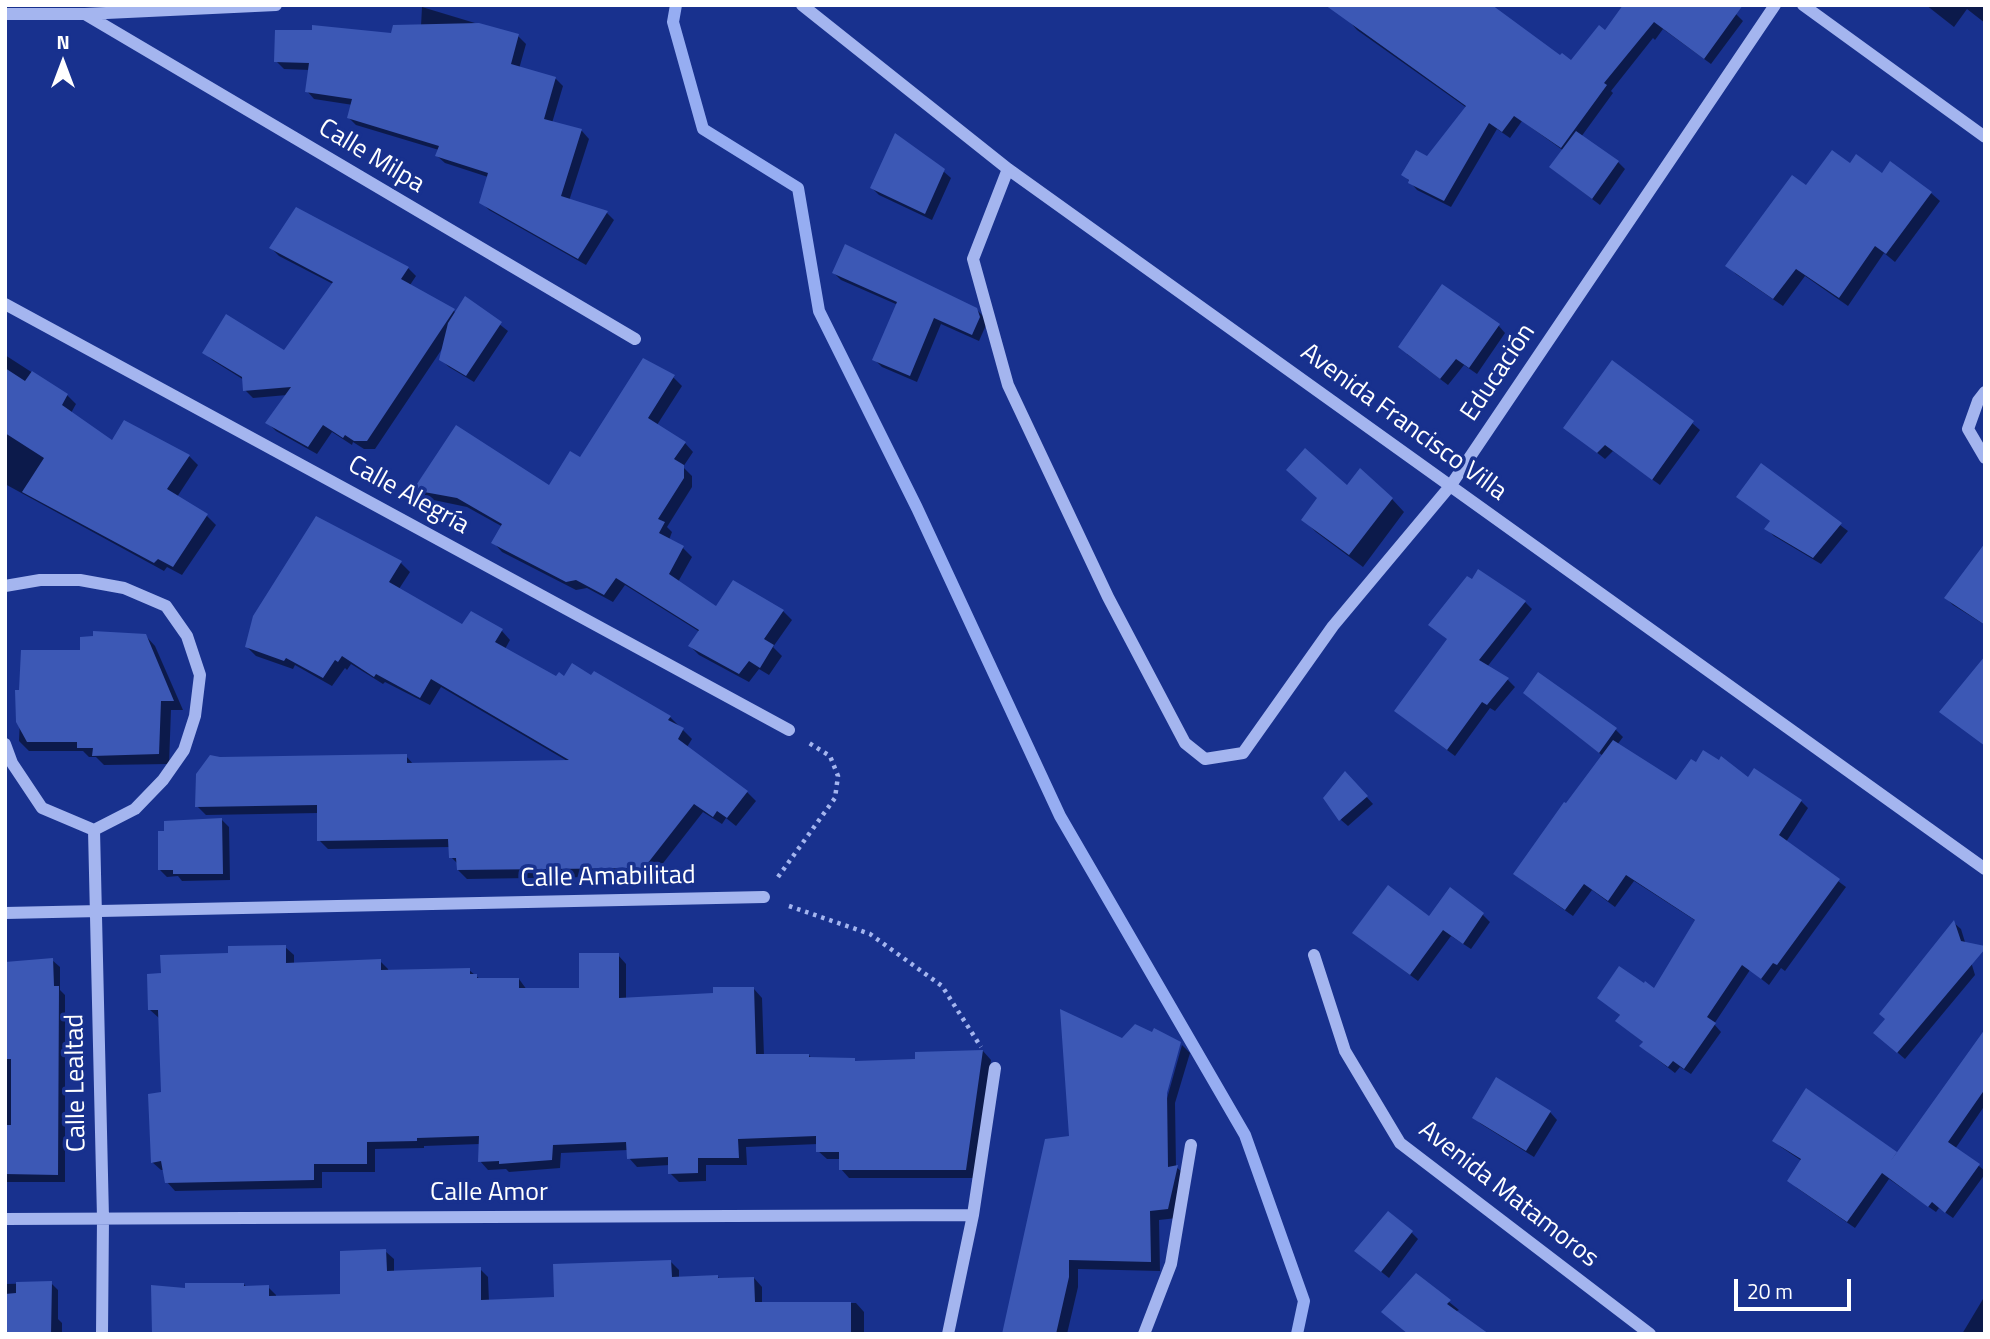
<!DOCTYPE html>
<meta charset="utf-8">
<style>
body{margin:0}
#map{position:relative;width:1990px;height:1339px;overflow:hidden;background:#18318e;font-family:"Titillium Web",sans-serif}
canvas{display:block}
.frame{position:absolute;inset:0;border:7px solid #fff;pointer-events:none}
.north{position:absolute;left:28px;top:28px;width:70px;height:70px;-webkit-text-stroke:5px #18318e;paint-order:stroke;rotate:0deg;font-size:19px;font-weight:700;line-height:28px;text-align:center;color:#fff}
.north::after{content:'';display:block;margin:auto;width:24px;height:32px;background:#fff;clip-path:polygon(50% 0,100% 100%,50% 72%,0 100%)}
.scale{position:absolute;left:1734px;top:1279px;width:117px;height:32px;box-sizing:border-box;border:4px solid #fff;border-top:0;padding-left:9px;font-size:21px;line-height:24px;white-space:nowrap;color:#fff;-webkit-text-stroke:5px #18318e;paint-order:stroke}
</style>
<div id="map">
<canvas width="1990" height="1339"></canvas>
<div class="frame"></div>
<div class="north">N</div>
<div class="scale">20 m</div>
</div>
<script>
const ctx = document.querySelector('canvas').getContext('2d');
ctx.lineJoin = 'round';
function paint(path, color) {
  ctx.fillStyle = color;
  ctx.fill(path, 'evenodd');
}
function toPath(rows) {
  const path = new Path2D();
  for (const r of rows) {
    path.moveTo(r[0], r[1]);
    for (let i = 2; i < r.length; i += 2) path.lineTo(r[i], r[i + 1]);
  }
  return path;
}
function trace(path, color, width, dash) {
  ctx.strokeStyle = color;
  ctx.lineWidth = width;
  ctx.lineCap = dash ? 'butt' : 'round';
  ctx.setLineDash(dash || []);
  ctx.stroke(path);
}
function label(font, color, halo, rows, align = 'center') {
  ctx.font = font + ' "Titillium Web",sans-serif';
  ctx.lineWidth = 7;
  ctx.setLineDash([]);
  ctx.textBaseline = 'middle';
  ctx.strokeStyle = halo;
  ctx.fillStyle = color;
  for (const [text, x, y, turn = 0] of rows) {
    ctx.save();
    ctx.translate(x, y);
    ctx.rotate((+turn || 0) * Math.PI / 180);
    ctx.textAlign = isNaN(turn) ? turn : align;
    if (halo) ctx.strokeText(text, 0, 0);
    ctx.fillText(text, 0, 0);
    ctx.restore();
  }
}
const shadow = toPath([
 [1625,5,1736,14,1743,21,1711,64,1663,29,1655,40,1653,38,1611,91,1613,93,1581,137,1618,162,1625,169,1600,205,1559,174,1564,151,1522,121,1510,138,1497,129,1451,207,1417,190,1404,175,1427,159,1467,108,1357,30,1350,22,1561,57,1572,62,1605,32],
 [1926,5,1985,5,1985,23,1967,9,1954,27],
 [422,7,518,36,526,44,519,69,556,79,563,86,552,123,582,131,589,139,569,201,607,213,614,220,586,265,489,210,481,202,488,177,445,163,437,156,439,150,356,125,349,118,353,105,314,99,307,91,310,70,284,69,276,61,421,26],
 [943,171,951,178,932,220,879,195,872,188],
 [1882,175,1931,193,1940,201,1895,262,1884,253,1848,306,1805,276,1783,306,1736,274,1727,265,1807,188],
 [271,248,408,268,416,276,410,285,457,313,466,298,508,331,474,382,449,367,441,360,444,346,375,449,364,449,353,442,352,445,332,432,317,454,276,431,268,423,287,395,253,398,245,390,244,380,212,360,204,352,285,353,333,284,279,256],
 [834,273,976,309,984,317,986,325,979,341,941,324,917,382,882,367,875,360,898,305,841,280],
 [1498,325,1505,333,1477,374,1464,365,1448,385,1407,354],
 [5,355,67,395,76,404,71,413,113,442,189,456,198,465,177,497,207,516,216,525,182,575,167,567,164,571,5,484],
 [673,377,682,386,657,425,685,443,693,452,683,467,692,476,692,487,667,527,672,532,669,540,683,548,692,557,678,582,716,608,733,583,783,611,792,620,773,647,782,656,769,675,759,669,749,682,699,655,690,646,700,632,625,585,613,602,587,588,576,590,502,552,494,543,503,527,467,507,424,498,416,490,549,487],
 [1692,423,1700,430,1660,485,1613,451,1605,459,1566,428],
 [1761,466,1848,531,1821,564,1774,536,1767,529,1772,522],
 [1347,487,1392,499,1404,512,1363,567,1316,532,1303,519,1319,499],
 [317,518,401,563,410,572,399,589,463,627,502,631,510,640,505,649,557,678,670,717,692,739,687,747,747,792,756,801,736,826,726,818,722,824,703,812,653,876,467,879,458,870,458,864,451,857,450,847,328,849,319,840,319,813,206,815,197,806,220,759,406,756,414,765,569,762,441,687,430,705,385,682,383,684,351,664,347,670,345,668,332,686,295,665,293,669,256,656,247,647],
 [1985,583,1985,625,1953,605,1946,598],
 [1525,602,1532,609,1487,667,1508,680,1515,687,1495,711,1490,708,1455,756,1403,717,1448,640],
 [145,635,155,646,183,710,171,710,169,764,104,765,96,757,89,757,83,751,29,751,19,741,23,651,82,651],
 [1539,675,1616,730,1623,737,1617,745,1677,782,1749,779,1801,801,1808,808,1786,842,1846,887,1785,971,1781,968,1769,985,1750,970,1714,1024,1721,1032,1691,1074,1680,1067,1675,1073,1649,1053,1642,1046,1644,1043,1617,1021,1621,1016,1599,998,1655,990,1696,921,1634,881,1615,907,1592,890,1573,916,1522,880,1603,756,1525,693],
 [1346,774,1373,804,1348,826,1341,820],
 [222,820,229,827,230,880,182,881,178,876,167,877,160,870],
 [1483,915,1490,922,1471,949,1451,936,1418,981,1354,933,1430,919],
 [1954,923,1961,929,1975,975,1905,1059,1883,1040,1887,1019],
 [285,947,294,955,294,964,380,961,388,969,389,972,469,970,481,980,519,979,527,990,580,990,618,955,626,964,626,999,715,994,754,989,762,998,764,1056,809,1055,812,1059,854,1060,857,1063,917,1060,983,1051,991,1060,974,1178,849,1178,841,1169,841,1159,827,1159,818,1151,818,1144,746,1147,747,1165,706,1165,706,1181,679,1182,670,1173,670,1165,637,1167,629,1158,628,1150,561,1153,560,1168,509,1172,506,1169,488,1170,480,1161,480,1144,424,1146,424,1148,375,1149,375,1172,322,1172,322,1188,175,1191,167,1182,164,1170,161,1170,152,1162,163,1094,159,1018,150,1010,162,975,230,955],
 [52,960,60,967,60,990,65,995,65,1182,5,1182,5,964],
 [1985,1032,1985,1105,1955,1149,1979,1166,1985,1171,1985,1174,1953,1218,1939,1208,1936,1212,1889,1179,1855,1228,1797,1188,1790,1181,1802,1161,1781,1147,1774,1140,1807,1090,1897,1154],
 [1122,1040,1182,1044,1179,1044,1162,1101,1166,1102,1182,1045,1190,1053,1175,1103,1176,1167,1187,1176,1177,1218,1159,1220,1160,1271,1078,1269,1078,1287,1067,1334,1004,1334,1071,1138],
 [1550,1112,1557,1120,1534,1157,1481,1124,1474,1117],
 [1411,1232,1418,1239,1389,1278,1364,1258],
 [385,1251,394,1259,394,1272,480,1269,488,1277,489,1302,555,1299,671,1262,679,1270,679,1278,718,1277,721,1280,754,1278,762,1287,762,1303,856,1303,864,1312,864,1334,153,1334,187,1289,244,1284,247,1288,268,1287,276,1295,276,1298,341,1295],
 [1416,1275,1459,1310,1408,1334],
 [51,1283,58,1290,58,1319,62,1323,62,1334,5,1334,5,1284],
 [1983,1299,1985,1301,1985,1334,1962,1334]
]);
const stream = toPath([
 [676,5,673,22,703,129,798,188,819,311,917,508,1060,816,1245,1135,1304,1301,1297,1334]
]);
const building = toPath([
 [1325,5,1492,5,1560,55,1562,53,1571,60,1599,25,1605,30,1623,5,1743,5,1704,59,1654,22,1604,83,1607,85,1561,148,1514,116,1502,132,1489,123,1444,201,1408,183,1409,180,1401,175,1416,150,1427,156,1466,106],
 [479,23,519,34,511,64,556,77,544,119,582,129,561,196,608,211,578,259,479,203,488,173,435,156,439,146,347,118,352,99,305,92,309,63,274,62,275,30,312,30,312,25,391,33,393,25],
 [1576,131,1619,161,1592,199,1549,167],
 [895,133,945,169,925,214,870,188],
 [1832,150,1850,163,1856,154,1882,173,1890,161,1932,192,1886,254,1875,246,1839,298,1796,269,1773,299,1725,266,1792,175,1806,185],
 [296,207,409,267,401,279,455,309,367,441,354,441,345,435,343,438,323,425,308,447,265,423,291,387,243,391,242,377,202,353,226,314,284,350,333,282,269,248],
 [845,244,977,308,980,317,972,335,934,318,910,376,872,360,897,302,832,273],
 [1442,284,1500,324,1469,368,1456,359,1440,379,1398,347],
 [465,296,502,322,466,376,439,360,448,323],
 [643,358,675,375,648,418,686,442,674,459,684,465,684,478,658,519,665,522,659,533,684,546,669,574,716,606,733,580,784,610,764,639,774,645,760,668,749,661,739,674,688,646,699,630,616,578,604,595,576,580,566,582,491,543,502,524,457,498,413,490,456,425,549,485,570,451,580,457],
 [1612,360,1694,421,1652,480,1605,445,1597,453,1563,428],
 [5,368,25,381,32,371,68,394,62,405,112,440,124,420,190,455,167,489,208,514,173,567,158,559,154,563,22,492,44,458,5,433],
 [1305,448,1347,485,1360,468,1393,498,1349,555,1301,520,1317,498,1286,470],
 [1761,463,1842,523,1813,558,1764,529,1770,521,1736,497],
 [316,516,402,561,389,582,462,624,471,611,503,629,495,642,556,676,559,672,564,676,572,663,591,675,594,671,671,716,668,720,684,728,678,739,748,791,727,818,717,811,713,817,694,804,644,868,457,870,456,858,449,858,448,839,317,841,317,805,195,807,196,774,210,755,220,757,407,754,407,763,569,760,431,679,420,698,376,674,374,677,342,656,338,662,335,660,323,678,286,658,284,661,245,647,253,616],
 [1985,543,1985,625,1944,598],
 [1478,569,1526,601,1479,660,1509,678,1487,705,1482,702,1447,750,1394,711,1447,639,1428,625,1467,576,1472,579],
 [93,631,146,634,174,701,161,701,159,754,92,756,93,748,77,748,77,742,27,742,16,722,15,690,19,690,21,650,80,650,80,637,93,636],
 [1985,656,1985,746,1939,712],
 [1538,672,1617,728,1599,753,1523,693],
 [1613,740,1676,780,1691,759,1696,762,1703,750,1719,760,1721,756,1748,777,1754,768,1802,800,1779,835,1840,879,1777,965,1773,963,1761,979,1742,965,1707,1017,1716,1023,1684,1069,1673,1061,1668,1067,1639,1046,1643,1042,1615,1021,1620,1015,1597,998,1619,966,1644,983,1645,981,1654,988,1695,920,1626,875,1608,901,1584,884,1565,910,1513,874,1552,819,1564,802,1566,803],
 [1345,771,1368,796,1339,821,1323,798],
 [222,818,223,874,173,874,173,870,158,870,158,831,164,831,164,821],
 [1388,885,1429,916,1450,887,1484,913,1463,944,1443,930,1410,975,1352,933],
 [1954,920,1961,941,1985,946,1985,949,1897,1053,1873,1033,1885,1019,1879,1014],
 [286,945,286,963,381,959,381,970,470,968,470,974,477,974,477,978,519,978,519,988,579,988,579,953,619,953,619,998,713,993,713,987,754,987,756,1054,809,1054,809,1057,855,1058,855,1061,915,1059,915,1052,983,1050,966,1170,839,1170,839,1152,816,1152,816,1136,738,1139,739,1158,698,1158,698,1173,668,1174,668,1157,627,1159,626,1142,553,1145,552,1160,499,1164,499,1161,478,1162,479,1136,417,1138,417,1141,367,1142,367,1164,314,1164,314,1180,165,1183,161,1161,151,1163,148,1094,161,1092,158,1010,148,1010,147,974,161,973,160,955,228,953,228,946],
 [53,958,54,986,59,986,58,1175,5,1174,5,1125,11,1125,11,1059,5,1059,5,962],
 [1060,1009,1122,1038,1135,1024,1152,1032,1154,1028,1181,1042,1167,1093,1168,1167,1178,1165,1168,1209,1150,1211,1151,1262,1069,1260,1069,1277,1056,1334,1002,1334,1045,1139,1069,1136],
 [1985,1029,1985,1089,1948,1142,1980,1164,1945,1213,1932,1202,1928,1207,1882,1173,1847,1222,1787,1181,1801,1159,1772,1141,1806,1088,1897,1152,1890,1162],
 [1496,1077,1551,1111,1526,1151,1472,1118],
 [1388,1211,1413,1231,1381,1272,1354,1251],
 [386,1249,387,1271,481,1267,481,1300,554,1297,553,1264,671,1260,672,1277,718,1275,718,1278,754,1277,755,1302,851,1302,851,1334,152,1334,151,1285,185,1288,185,1283,244,1283,244,1286,269,1285,269,1296,340,1294,340,1251],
 [1416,1273,1451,1300,1447,1304,1489,1334,1408,1334,1381,1312],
 [52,1281,51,1334,5,1334,5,1294,16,1293,16,1282]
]);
const path = toPath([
 [778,877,835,798,838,776,830,756,809,743],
 [789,906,870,934,942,986,981,1047]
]);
const minor = toPath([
 [802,5,1008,169,1985,869],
 [1803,5,1985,137],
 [5,14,85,14,276,5],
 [85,14,635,339],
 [1008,169,973,259,1008,385,1108,597,1185,743,1205,759,1243,753,1333,626,1451,485,1775,5],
 [5,304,789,730],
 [1985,392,1978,401,1968,429,1985,458],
 [5,586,40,580,80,580,124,588,166,606,187,636,200,675,195,716,184,750,163,780,135,809,94,830],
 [5,744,12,763,42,808,94,830],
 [94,830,103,1218,102,1334],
 [5,913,764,897],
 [1314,955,1345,1051,1400,1143,1650,1334],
 [5,1219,973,1215],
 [948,1334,973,1215,995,1068],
 [1144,1334,1171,1264,1191,1145]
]);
const streetNames = [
 ["Calle Milpa",371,157,31],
 ["Educación",1499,373,-56],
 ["Avenida Francisco Villa",1403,423,36],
 ["Calle Alegría",408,496,29],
 ["Calle Amabilitad",608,878,-1],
 ["Calle Lealtad",77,1083,-91],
 ["Calle Amor",489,1194],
 ["Avenida Matamoros",1508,1195,38]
];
paint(shadow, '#0007');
trace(stream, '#96adf2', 12);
paint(building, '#3c58b5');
trace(path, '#a4b5ef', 4.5, [3.5, 5]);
trace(minor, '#a4b5ef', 12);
label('26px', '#fff', '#18318e', streetNames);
</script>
